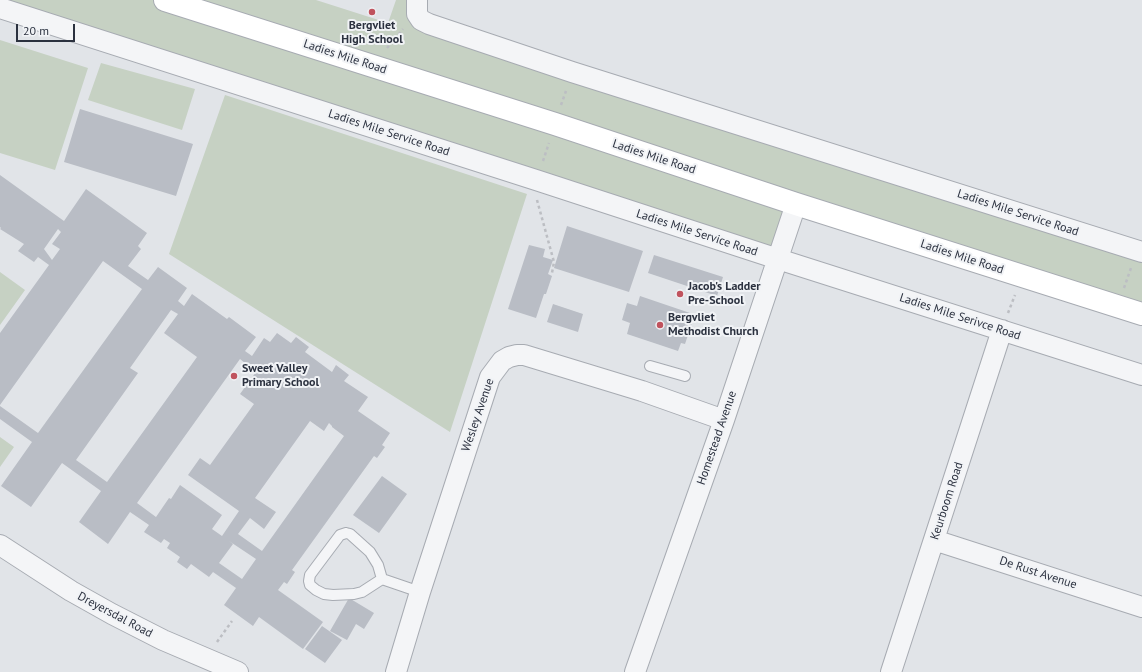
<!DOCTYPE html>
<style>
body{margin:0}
#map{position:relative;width:1142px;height:672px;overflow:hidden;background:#e1e4e8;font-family:"PT Sans",sans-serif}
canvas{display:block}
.scale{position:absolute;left:16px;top:24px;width:59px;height:18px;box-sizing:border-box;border:2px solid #2b313f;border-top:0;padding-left:5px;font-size:12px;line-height:14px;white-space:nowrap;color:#2b313f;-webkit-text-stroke:3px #f1f3f6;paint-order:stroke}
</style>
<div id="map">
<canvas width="1142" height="672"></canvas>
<div class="scale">20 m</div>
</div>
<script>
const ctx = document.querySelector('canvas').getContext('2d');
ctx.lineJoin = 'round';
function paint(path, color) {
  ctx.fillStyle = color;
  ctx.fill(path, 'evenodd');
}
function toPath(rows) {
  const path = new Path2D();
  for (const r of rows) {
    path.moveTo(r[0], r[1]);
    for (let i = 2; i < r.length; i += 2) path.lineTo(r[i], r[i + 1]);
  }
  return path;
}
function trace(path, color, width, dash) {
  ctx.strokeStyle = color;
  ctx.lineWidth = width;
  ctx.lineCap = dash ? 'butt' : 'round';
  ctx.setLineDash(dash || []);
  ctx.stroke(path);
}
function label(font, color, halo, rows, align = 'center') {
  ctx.font = font + ' "PT Sans",sans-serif';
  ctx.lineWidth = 4;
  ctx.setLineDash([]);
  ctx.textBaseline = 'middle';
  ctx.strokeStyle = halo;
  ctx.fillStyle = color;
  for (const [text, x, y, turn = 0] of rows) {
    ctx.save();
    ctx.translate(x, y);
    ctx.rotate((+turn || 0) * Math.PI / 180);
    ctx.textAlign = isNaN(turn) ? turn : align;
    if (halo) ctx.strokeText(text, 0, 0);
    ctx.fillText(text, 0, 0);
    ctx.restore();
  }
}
const green = toPath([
 [0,0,316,0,388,23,396,0,417,0,417,14,1142,252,1142,314,796,204,778,259],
 [0,40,88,68,55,170,0,153],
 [101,63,195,89,182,130,88,100],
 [225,95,527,194,450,432,169,254],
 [0,272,25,290,0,325],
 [0,437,14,447,0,467]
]);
const building = toPath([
 [80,109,193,144,176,196,64,162],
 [0,175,64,221,86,189,147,233,138,246,141,249,128,266,148,280,158,267,187,288,178,301,184,306,192,294,227,319,229,317,256,337,245,351,252,356,264,338,270,342,277,333,291,343,296,337,309,347,305,352,332,372,336,365,349,375,344,381,368,397,358,411,390,433,382,445,385,447,377,458,374,456,292,570,295,572,287,584,284,582,278,590,323,622,303,649,259,617,253,626,224,605,236,588,213,572,209,577,191,564,187,569,177,562,180,557,167,548,170,543,164,539,161,543,144,532,149,525,130,512,108,544,79,522,101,491,62,463,31,507,1,486,32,442,0,419,0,406,38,433,142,289,103,261,0,405,0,333,49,265,38,257,34,262,18,251,24,244,0,229,1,228,0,227],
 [58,229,61,232,52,244,60,249,52,260,44,249],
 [171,310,178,314,164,333,197,357,107,482,76,460,138,373,130,368],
 [240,359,256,372,240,394,254,404,210,465,200,458,188,475,239,511,222,536,212,529,222,515,180,485,171,499,169,498,156,517,137,503],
 [310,421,324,431,329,423,332,426,332,427,344,436,262,551,238,534,250,518,264,529,276,512,255,498],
 [229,541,256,559,242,579,219,563,233,544],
 [567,226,643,251,629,292,554,268],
 [529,245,545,249,543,257,553,260,548,274,552,276,546,294,544,294,536,318,508,309],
 [654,255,723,277,717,296,648,273],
 [640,296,690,313,687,318,693,320,685,344,681,343,678,351,627,334,630,323,622,320,627,303,637,306],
 [553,304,583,314,578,332,547,322],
 [382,476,407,494,379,533,353,515],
 [349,598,374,613,364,629,356,624,347,640,330,631],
 [322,626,342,640,325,663,305,649]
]);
const path = toPath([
 [387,48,403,29],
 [561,105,566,91],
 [543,161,549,143],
 [537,200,554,262,552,273],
 [1124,288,1131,268],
 [1008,313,1015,295],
 [217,642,232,621]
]);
const service = toPath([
 [650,366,685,376],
 [346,533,350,534,370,552,378,565,382,579,362,592,354,594,333,595,324,594,316,590,310,585,309,581,310,575,340,535,346,533],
 [382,579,420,592]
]);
const minor = toPath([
 [417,0,417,14,421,20,429,24,572,72,1142,252],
 [0,8,536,180,778,259,1142,375],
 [934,540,1142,607],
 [0,545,71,591,112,614,163,640,238,672],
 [396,672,420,592,490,377,502,361,509,357,517,355,524,355,642,391,724,420],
 [635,672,724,420,796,204],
 [891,672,1002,330]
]);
const secondary = toPath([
 [165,0,555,124,796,204,1142,314]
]);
const markers = [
 [372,12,4,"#c0535e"],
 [680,294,4,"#c0535e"],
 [660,325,4,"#c0535e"],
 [234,376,4,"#c0535e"]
];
const poiNames = [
 ["Bergvliet",372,26,"center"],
 ["High School",372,40,"center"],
 ["Jacob's Ladder",688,287],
 ["Pre-School",688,301],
 ["Bergvliet",668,318],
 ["Methodist Church",668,332],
 ["Sweet Valley",242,369],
 ["Primary School",242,383]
];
const streetNames = [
 ["Ladies Mile Road",345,57,18],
 ["Ladies Mile Service Road",389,133,18],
 ["Ladies Mile Road",654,157,18],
 ["Ladies Mile Service Road",1018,213,18],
 ["Ladies Mile Service Road",697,233,18],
 ["Ladies Mile Road",962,257,18],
 ["Ladies Mile Serivce Road",960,317,18],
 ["Wesley Avenue",478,415,-71],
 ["Homestead Avenue",717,438,-71],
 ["Keurboom Road",947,501,-72],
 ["De Rust Avenue",1038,573,18],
 ["Dreyersdal Road",115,615,28]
];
paint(green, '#c6d1c3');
paint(building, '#b9bdc5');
trace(service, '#a7abb2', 12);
trace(minor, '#a7abb2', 22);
trace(secondary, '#a7abb2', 24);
trace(path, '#bcbec3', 2.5, [3, 3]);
trace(service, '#f4f5f7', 10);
trace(minor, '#f4f5f7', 20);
trace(secondary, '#fff', 22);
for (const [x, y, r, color] of markers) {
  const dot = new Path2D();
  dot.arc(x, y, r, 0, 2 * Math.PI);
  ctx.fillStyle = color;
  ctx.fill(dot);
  trace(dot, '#f1f3f6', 1.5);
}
label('bold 12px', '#2b313f', '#f1f3f6', poiNames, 'left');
label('12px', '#2b313f', '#f1f3f6', streetNames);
</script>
